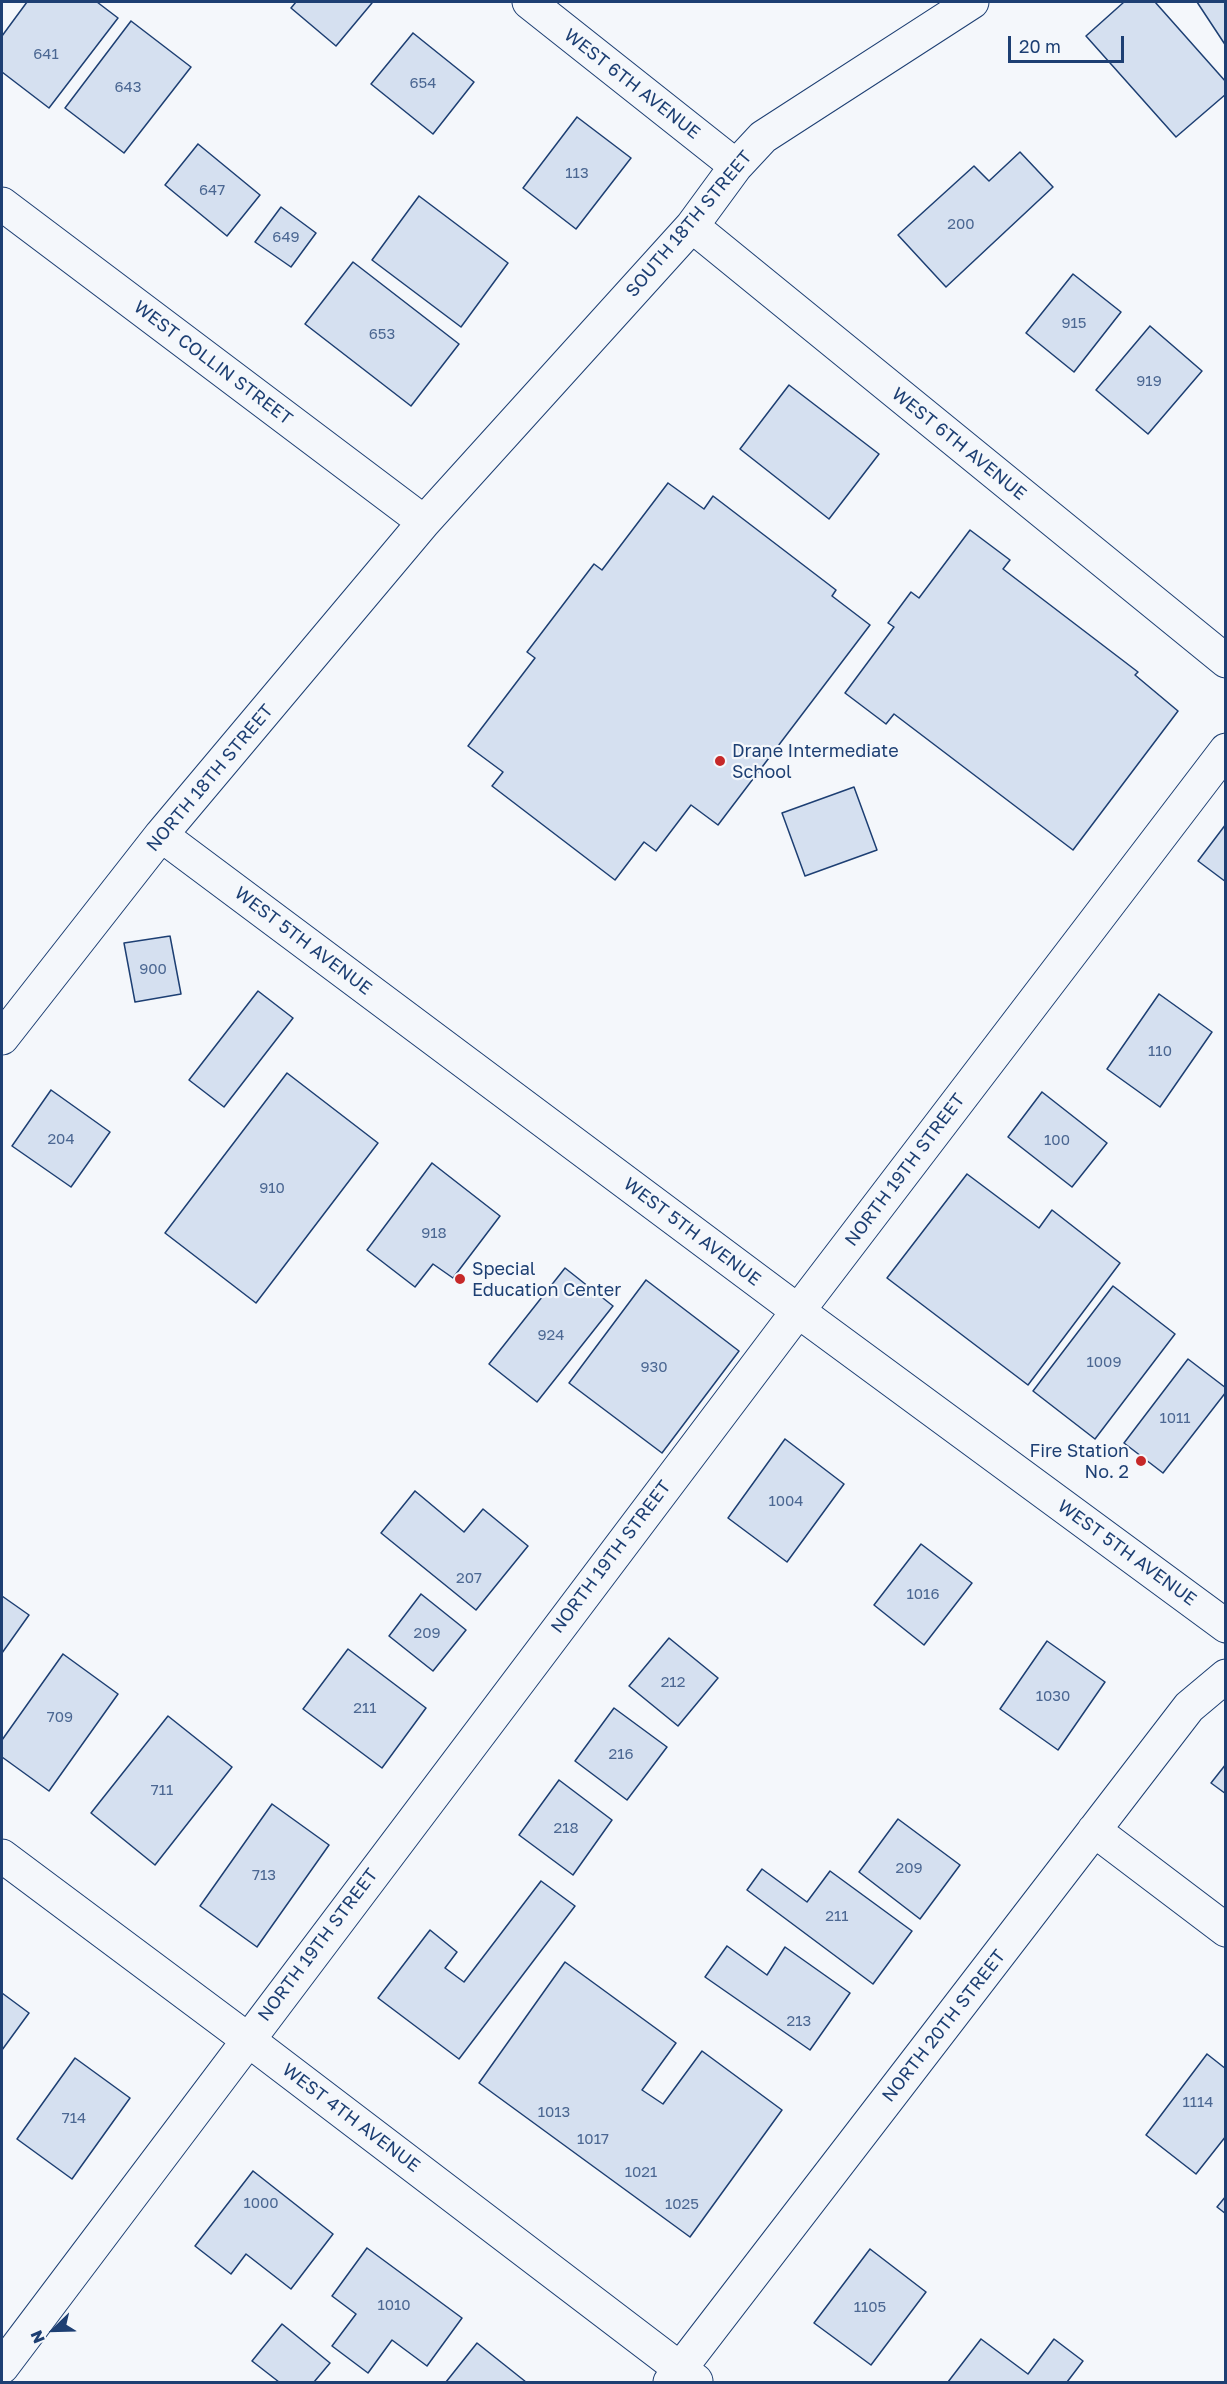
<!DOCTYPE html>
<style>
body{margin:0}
#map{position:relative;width:1227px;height:2384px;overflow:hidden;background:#f4f7fb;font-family:"Golos Text",sans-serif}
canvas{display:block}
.frame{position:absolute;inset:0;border:3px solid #1d3f73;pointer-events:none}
.north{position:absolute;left:24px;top:2300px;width:60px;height:60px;-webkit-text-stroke:4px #f4f7fb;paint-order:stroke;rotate:247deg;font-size:16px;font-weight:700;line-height:24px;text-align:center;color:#1d3f73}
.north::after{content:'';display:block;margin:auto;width:21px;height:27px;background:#1d3f73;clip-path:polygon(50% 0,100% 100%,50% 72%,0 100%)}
.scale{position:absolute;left:1008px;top:36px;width:116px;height:27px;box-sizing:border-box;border:3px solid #1d3f73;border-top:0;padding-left:8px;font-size:18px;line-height:21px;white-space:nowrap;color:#1d3f73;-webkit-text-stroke:4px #f4f7fb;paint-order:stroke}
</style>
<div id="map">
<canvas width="1227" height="2384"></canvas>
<div class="frame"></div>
<div class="north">N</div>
<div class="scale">20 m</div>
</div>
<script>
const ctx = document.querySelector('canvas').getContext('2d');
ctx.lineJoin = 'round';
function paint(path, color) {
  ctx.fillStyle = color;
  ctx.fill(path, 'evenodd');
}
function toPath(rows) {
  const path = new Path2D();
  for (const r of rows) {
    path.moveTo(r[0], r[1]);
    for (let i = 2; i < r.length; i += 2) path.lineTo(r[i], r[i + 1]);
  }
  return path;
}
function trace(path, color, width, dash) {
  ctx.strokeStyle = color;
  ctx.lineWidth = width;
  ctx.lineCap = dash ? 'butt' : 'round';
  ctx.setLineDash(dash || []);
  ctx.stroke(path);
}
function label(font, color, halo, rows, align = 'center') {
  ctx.font = font + ' "Golos Text",sans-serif';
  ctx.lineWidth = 4.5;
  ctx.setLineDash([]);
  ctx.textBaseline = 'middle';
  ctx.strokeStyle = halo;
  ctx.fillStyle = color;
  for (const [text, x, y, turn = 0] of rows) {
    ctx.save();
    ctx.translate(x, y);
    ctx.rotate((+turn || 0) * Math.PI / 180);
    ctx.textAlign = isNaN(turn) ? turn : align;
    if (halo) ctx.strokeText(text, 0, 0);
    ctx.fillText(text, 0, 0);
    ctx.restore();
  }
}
const building = toPath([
 [27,2,97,2,118,18,49,108,2,72,2,36,27,2],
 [296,2,370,2,372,3,336,46,291,8,296,2],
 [1124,2,1155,2,1226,82,1226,94,1176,137,1086,36,1124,2],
 [1197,2,1226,2,1226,46,1197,2],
 [131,21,191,67,124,153,65,108,131,21],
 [413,33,474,82,433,134,371,84,413,33],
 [577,117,631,158,576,229,523,188,577,117],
 [198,144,260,195,227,236,165,185,198,144],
 [1020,152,1053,187,946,287,898,235,974,166,989,181,1020,152],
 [419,196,508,263,461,327,372,260,419,196],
 [281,207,316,233,291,267,255,242,281,207],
 [353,262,459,344,411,406,305,324,353,262],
 [1073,274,1121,312,1074,372,1026,333,1073,274],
 [1150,326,1202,371,1148,434,1096,390,1150,326],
 [789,385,879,454,829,519,740,449,789,385],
 [668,483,704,509,713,496,836,590,832,596,870,625,718,825,691,805,656,851,644,842,615,880,492,786,503,772,468,746,535,658,527,652,594,564,602,570,668,483],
 [970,530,1010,560,1003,569,1138,672,1135,675,1178,711,1073,850,894,714,886,724,845,693,894,627,888,623,911,592,919,598,970,530],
 [854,787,877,850,805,876,782,813,854,787],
 [1226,824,1226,882,1198,861,1226,824],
 [170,936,181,994,135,1002,124,943,170,936],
 [258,991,293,1018,224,1107,189,1080,258,991],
 [1159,994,1212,1032,1160,1107,1107,1069,1159,994],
 [287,1073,378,1143,256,1303,165,1233,287,1073],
 [51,1090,110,1132,71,1187,12,1146,51,1090],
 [1042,1092,1107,1143,1072,1187,1008,1137,1042,1092],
 [432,1163,500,1216,453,1278,433,1264,415,1287,367,1250,432,1163],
 [967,1174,1039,1228,1052,1210,1120,1263,1028,1385,887,1278,967,1174],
 [565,1268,613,1306,537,1402,489,1364,565,1268],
 [646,1280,739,1351,662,1453,569,1383,646,1280],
 [1113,1286,1175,1334,1095,1439,1033,1391,1113,1286],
 [1188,1359,1226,1388,1226,1392,1163,1473,1124,1443,1188,1359],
 [785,1439,844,1484,787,1562,728,1518,785,1439],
 [415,1491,464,1532,483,1509,528,1546,476,1610,381,1533,415,1491],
 [921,1544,972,1583,924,1645,874,1605,921,1544],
 [421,1594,466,1630,433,1671,389,1636,421,1594],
 [2,1596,29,1615,2,1653,2,1596],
 [669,1638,718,1678,678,1726,629,1686,669,1638],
 [1047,1641,1105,1682,1058,1750,1000,1709,1047,1641],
 [348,1649,426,1708,382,1768,303,1709,348,1649],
 [63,1654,118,1694,49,1791,2,1757,2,1740,63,1654],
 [614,1708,667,1747,627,1800,575,1761,614,1708],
 [168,1716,232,1767,155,1865,91,1813,168,1716],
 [1226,1764,1226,1794,1211,1783,1226,1764],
 [559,1780,612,1820,573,1875,519,1835,559,1780],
 [272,1804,329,1845,257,1947,200,1906,272,1804],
 [898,1819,960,1865,920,1919,859,1872,898,1819],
 [762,1869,807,1902,830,1871,912,1931,873,1984,747,1890,762,1869],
 [541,1881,575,1906,459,2059,378,1998,430,1930,457,1952,445,1968,464,1982,541,1881],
 [727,1946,767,1975,785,1947,850,1993,810,2050,705,1977,727,1946],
 [565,1962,676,2043,642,2090,663,2104,702,2051,782,2110,690,2237,479,2083,565,1962],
 [2,1993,29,2013,2,2050,2,1993],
 [1207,2054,1226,2069,1226,2136,1196,2174,1146,2135,1207,2054],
 [75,2058,130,2098,72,2179,17,2139,75,2058],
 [253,2171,333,2234,291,2289,246,2254,231,2274,195,2246,253,2171],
 [1226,2196,1226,2214,1217,2207,1226,2196],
 [367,2248,462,2318,427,2366,392,2340,368,2373,332,2346,356,2314,332,2296,367,2248],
 [870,2249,926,2292,871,2365,814,2323,870,2249],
 [282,2324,330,2363,314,2382,279,2382,252,2361,282,2324],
 [981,2339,1028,2374,1054,2339,1083,2361,1067,2382,948,2382,981,2339],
 [477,2343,526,2382,446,2382,477,2343]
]);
const minor = toPath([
 [529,2,736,166],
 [2,204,424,522],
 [692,226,1226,661],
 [161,835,798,1311,1226,1626],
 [2,1038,161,835,424,522,692,226,736,166,763,137,972,2],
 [1094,1830,1226,1930],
 [2,1856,247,2039,696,2381],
 [2,2367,798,1311,1226,750],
 [670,2382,1189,1707,1226,1676]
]);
const markers = [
 [720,761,6,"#c62828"],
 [460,1279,6,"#c62828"],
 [1141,1461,6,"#c62828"]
];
const numberNames = [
 ["641",46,54],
 ["654",423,83],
 ["643",128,87],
 ["113",577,173],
 ["647",212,190],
 ["200",961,224],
 ["649",286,237],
 ["915",1074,323],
 ["653",382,334],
 ["919",1149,381],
 ["900",153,969],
 ["110",1160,1051],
 ["204",61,1139],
 ["100",1057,1140],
 ["910",272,1188],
 ["918",434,1233],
 ["924",551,1335],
 ["1009",1104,1362],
 ["930",654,1367],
 ["1011",1175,1418],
 ["1004",786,1501],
 ["207",469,1578],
 ["1016",923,1594],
 ["209",427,1633],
 ["212",673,1682],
 ["1030",1053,1696],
 ["211",365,1708],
 ["709",60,1717],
 ["216",621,1754],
 ["711",162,1790],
 ["218",566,1828],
 ["209",909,1868],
 ["713",264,1875],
 ["211",837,1916],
 ["213",799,2021],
 ["1114",1198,2102],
 ["1013",554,2112],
 ["714",74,2118],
 ["1017",593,2139],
 ["1021",641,2172],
 ["1000",261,2203],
 ["1025",682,2204],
 ["1010",394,2305],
 ["1105",870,2307]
];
const streetNames = [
 ["WEST 6TH AVENUE",632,84,38],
 ["SOUTH 18TH STREET",689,224,-50],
 ["WEST COLLIN STREET",213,363,37],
 ["WEST 6TH AVENUE",959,444,39],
 ["NORTH 18TH STREET",210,778,-50],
 ["WEST 5TH AVENUE",303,941,37],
 ["NORTH 19TH STREET",905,1170,-53],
 ["WEST 5TH AVENUE",692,1232,37],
 ["WEST 5TH AVENUE",1127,1553,36],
 ["NORTH 19TH STREET",611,1557,-53],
 ["NORTH 19TH STREET",318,1945,-53],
 ["NORTH 20TH STREET",944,2026,-52],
 ["WEST 4TH AVENUE",351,2118,37]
];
const poiNames = [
 ["Drane Intermediate",732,751],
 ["School",732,772],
 ["Special",472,1269],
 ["Education Center",472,1290],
 ["Fire Station",1129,1451,"right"],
 ["No. 2",1129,1472,"right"]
];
paint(building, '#d5e0f0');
trace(building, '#1d3f73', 1.5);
trace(minor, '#1d3f73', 35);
trace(minor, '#f4f7fb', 33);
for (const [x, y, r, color] of markers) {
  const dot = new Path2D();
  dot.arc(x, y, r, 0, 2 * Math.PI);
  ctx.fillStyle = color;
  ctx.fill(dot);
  trace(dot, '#f4f7fb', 2);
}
label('15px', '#4b6792', null, numberNames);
label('18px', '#1d3f73', '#f4f7fb', streetNames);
label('18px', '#1d3f73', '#f4f7fb', poiNames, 'left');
</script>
